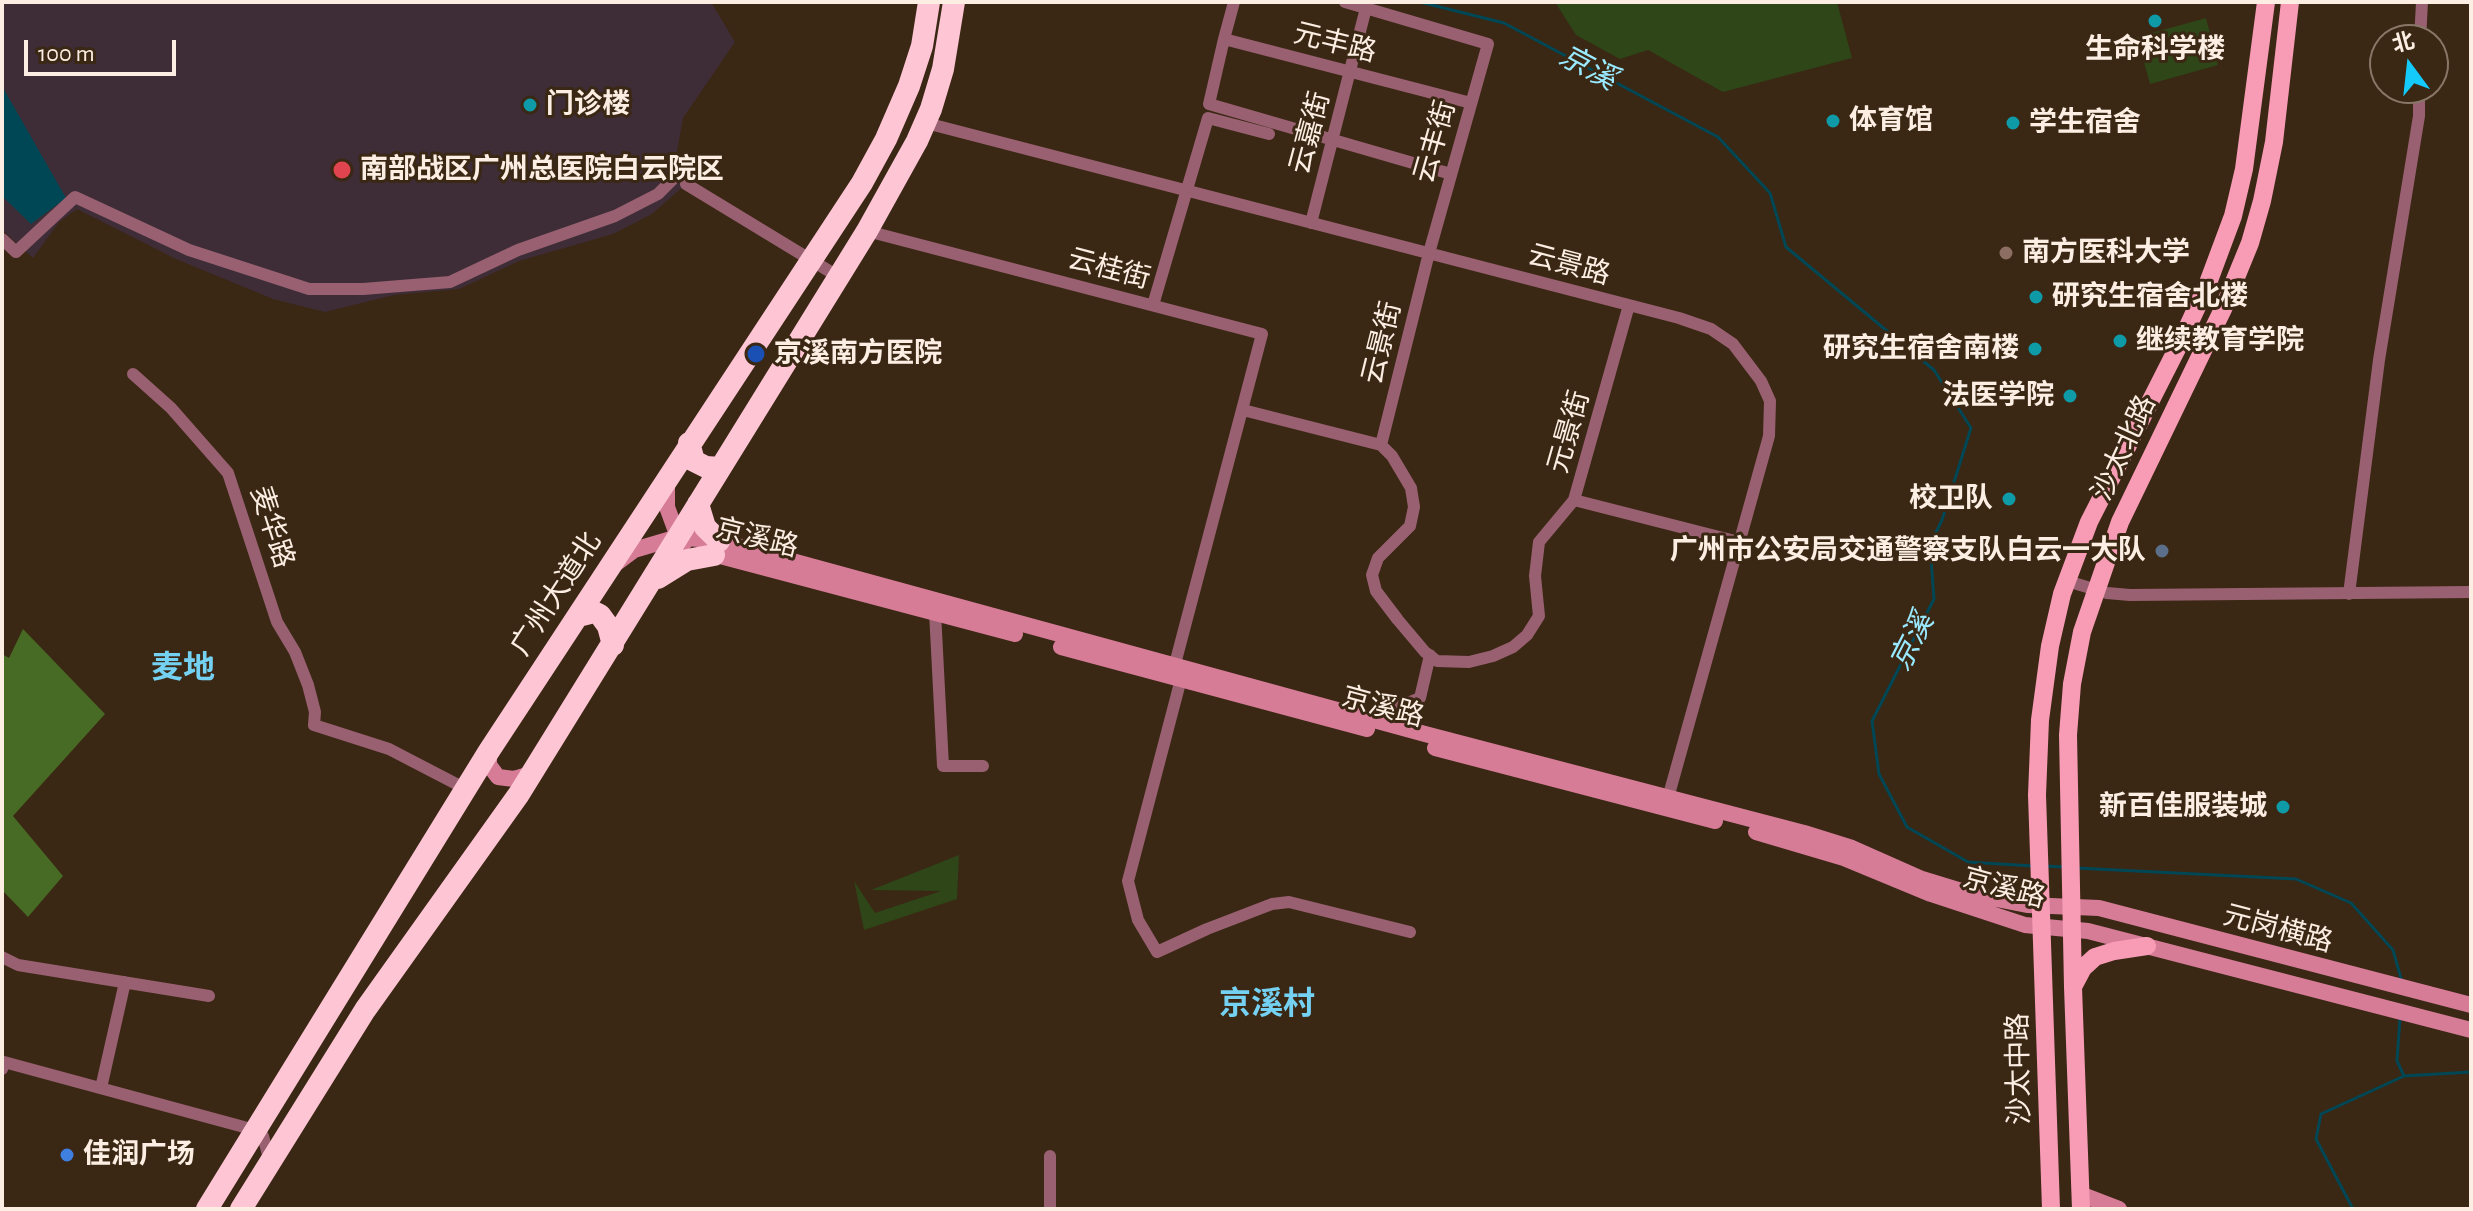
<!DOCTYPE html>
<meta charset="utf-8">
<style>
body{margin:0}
#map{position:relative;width:2473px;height:1211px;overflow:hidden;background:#3a2714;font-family:"Alegreya Sans","Noto Sans SC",sans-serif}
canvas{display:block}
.frame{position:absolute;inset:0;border:4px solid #fceee3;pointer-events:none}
.north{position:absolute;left:2369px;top:24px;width:80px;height:80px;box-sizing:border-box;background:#3a2714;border:2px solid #887767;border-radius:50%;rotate:345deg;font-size:22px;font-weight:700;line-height:32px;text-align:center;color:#fceee3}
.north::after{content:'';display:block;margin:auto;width:28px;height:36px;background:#14cafb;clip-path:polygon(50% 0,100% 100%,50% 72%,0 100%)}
.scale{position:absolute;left:24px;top:40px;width:152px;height:36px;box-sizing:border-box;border:4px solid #fceee3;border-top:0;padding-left:10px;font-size:24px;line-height:28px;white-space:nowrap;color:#fceee3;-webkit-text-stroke:6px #3a2714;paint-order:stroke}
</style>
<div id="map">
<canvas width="2473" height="1211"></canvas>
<div class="frame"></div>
<div class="north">北</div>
<div class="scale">100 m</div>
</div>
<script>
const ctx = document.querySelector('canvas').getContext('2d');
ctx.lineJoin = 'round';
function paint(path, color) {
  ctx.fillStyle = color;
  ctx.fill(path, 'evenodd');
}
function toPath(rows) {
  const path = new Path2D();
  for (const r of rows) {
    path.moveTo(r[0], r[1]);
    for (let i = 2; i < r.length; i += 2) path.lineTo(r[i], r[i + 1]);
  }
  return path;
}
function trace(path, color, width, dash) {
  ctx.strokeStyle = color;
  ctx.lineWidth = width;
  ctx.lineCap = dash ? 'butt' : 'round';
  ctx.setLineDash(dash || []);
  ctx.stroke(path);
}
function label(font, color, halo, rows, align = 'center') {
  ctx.font = font + ' "Alegreya Sans","Noto Sans SC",sans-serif';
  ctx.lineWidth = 6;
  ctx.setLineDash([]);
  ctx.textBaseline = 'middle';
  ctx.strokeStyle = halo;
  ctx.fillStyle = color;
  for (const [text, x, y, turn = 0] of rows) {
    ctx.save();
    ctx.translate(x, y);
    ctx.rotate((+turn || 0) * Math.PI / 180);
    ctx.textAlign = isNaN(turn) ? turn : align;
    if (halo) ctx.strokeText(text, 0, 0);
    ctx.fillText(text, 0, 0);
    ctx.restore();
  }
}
const medical = toPath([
 [2,2,711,2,735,42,683,118,676,157,686,184,652,214,613,234,519,261,459,289,394,295,325,312,273,299,176,259,77,209,59,222,33,258,2,230]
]);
const green = toPath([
 [1555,2,1837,2,1852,58,1723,92,1648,50,1620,59,1576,35],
 [2206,18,2218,65,2150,84,2137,37],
 [959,855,957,899,864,930,854,881,875,913,941,891,871,890]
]);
const forest = toPath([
 [23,629,105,714,13,816,63,876,28,917,2,890,2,654,9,658]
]);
const water = toPath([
 [2,86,66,198,31,224,2,196]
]);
const stream = toPath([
 [1420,2,1504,23,1718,137,1770,193,1786,247,1934,370,1971,428,1942,520,1930,545,1934,599,1872,721,1879,774,1907,827,1968,862,2033,866],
 [2044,866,2065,867],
 [2076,868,2296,879,2351,903,2393,950,2402,982],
 [2400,1017,2397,1061,2404,1076],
 [2353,1209,2316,1139,2321,1114,2404,1076,2471,1072]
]);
const street = toPath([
 [1234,2,1224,39,1471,103],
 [1345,2,1488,44,1429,253,1381,445],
 [1224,39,1209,104,1451,174],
 [2420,40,2422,2],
 [926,123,1679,318,1711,329,1733,344,1761,381,1770,401,1769,436,1668,798],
 [686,184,839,277],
 [1311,223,1366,8],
 [867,231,1262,334,1175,664],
 [2,239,16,252,75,197,189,250,309,289,363,289,450,282,518,250,615,216,658,194,674,178],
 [1153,305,1208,118,1269,134],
 [1629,305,1574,500,1739,542],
 [133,374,171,408,228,473,277,622,295,652,308,685,315,712,314,725,389,749,466,789],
 [1243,410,1381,445],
 [1381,445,1392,456,1411,488,1414,507,1410,526,1378,558,1372,575,1376,591,1398,620,1425,652,1437,661,1469,662,1493,656,1513,647,1527,635,1539,616,1535,576,1539,542,1574,500],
 [2067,581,2107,593,2130,595,2471,592],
 [2349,594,2379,360,2419,116,2419,88],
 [935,612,943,766,983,766],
 [1181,679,1128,881,1138,920,1157,952,1207,929,1272,904,1289,902,1410,932],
 [1388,724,1397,707,1420,698,1430,655],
 [2,957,18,965,209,996],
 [2,1069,4,1062,255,1130,263,1136,270,1162],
 [101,1088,125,982],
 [1050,1156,1050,1209]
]);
const secondary = toPath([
 [667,478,667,507,678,537,685,542],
 [705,552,1015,634],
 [618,562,634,550,678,537,719,541,1425,734,1804,833,1852,848,1922,879,1971,894,2027,905,2099,908,2471,1005],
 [1061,647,1367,729],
 [1435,748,1715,821],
 [489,751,489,765,498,777,514,779,531,774],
 [1756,832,1844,858,1931,894,2025,925,2088,931,2471,1030],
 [2080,1194,2119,1209]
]);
const primary = toPath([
 [2074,985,2083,968,2095,957,2114,951,2147,946],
 [2051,1209,2037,795,2040,720,2050,646,2062,594,2089,522,2183,337,2208,283,2233,216,2244,169,2266,2],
 [2081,1209,2073,987,2068,735,2072,684,2082,632,2120,522,2223,309,2250,243,2262,201,2274,142,2290,2]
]);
const highway = toPath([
 [689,443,694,461,706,467,720,468],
 [698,504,705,527,719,541],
 [658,578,687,560,714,555],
 [578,616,594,612,600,615,608,626,613,645],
 [207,1209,489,751,862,183,886,139,909,86,922,46,929,2],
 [241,1209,365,1010,519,794,867,231,917,141,931,109,943,69,954,2]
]);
const markers = [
 [2155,21,8,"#0f9aa8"],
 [530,105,8,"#0f9aa8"],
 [1833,121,8,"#0f9aa8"],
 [2013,123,8,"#0f9aa8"],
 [342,170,10,"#e0444e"],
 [2006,253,8,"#8d6e63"],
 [2036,297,8,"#0f9aa8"],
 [2120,341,8,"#0f9aa8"],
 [2035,349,8,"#0f9aa8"],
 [756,354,10,"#1a4fb4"],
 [2070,396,8,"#0f9aa8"],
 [2009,499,8,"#0f9aa8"],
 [2162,551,8,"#5c6f8a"],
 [2283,807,8,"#0f9aa8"],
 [67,1155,8,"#3f7fe0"]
];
const streetNames = [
 ["元丰路",1335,43,14],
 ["云嘉街",1310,133,-75],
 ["云丰街",1435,142,-74],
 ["云景路",1569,265,15],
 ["云桂街",1109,269,15],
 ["云景街",1382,343,-76],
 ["元景街",1569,432,-74],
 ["沙太北路",2124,448,-65],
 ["麦华路",272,527,72],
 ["京溪路",757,538,14],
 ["广州大道北",556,594,-57],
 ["京溪路",1383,707,15],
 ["京溪路",2004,888,15],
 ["元岗横路",2278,929,15],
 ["沙太中路",2019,1069,-91]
];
const poiNames = [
 ["生命科学楼",2155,50,"center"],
 ["门诊楼",546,105],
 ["体育馆",1849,121],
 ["学生宿舍",2029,123],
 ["南部战区广州总医院白云院区",360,170],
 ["南方医科大学",2022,253],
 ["研究生宿舍北楼",2052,297],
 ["继续教育学院",2136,341],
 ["研究生宿舍南楼",2019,349,"right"],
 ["京溪南方医院",774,354],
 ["法医学院",2054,396,"right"],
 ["校卫队",1993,499,"right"],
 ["广州市公安局交通警察支队白云一大队",2146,551,"right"],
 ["新百佳服装城",2267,807,"right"],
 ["佳润广场",83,1155]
];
const waterNames = [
 ["京溪",1588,68,28],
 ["京溪",1912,642,-63]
];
const quarterNames = [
 ["麦地",183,668],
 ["京溪村",1267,1004]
];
paint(medical, '#3e2d37');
paint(green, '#2e4618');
paint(forest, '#476b24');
paint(water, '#004755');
trace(stream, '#004755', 3);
trace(street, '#986070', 12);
trace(secondary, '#d67c97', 16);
trace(primary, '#f89bb5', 18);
trace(highway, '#fec5d4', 22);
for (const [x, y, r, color] of markers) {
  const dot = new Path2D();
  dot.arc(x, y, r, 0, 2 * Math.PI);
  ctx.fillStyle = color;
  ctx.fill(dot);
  trace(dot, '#3a2714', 3);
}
label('28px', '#fceee3', '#3a2714', streetNames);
label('bold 28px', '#fceee3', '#3a2714', poiNames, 'left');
label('italic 30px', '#99e9ff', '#3a2714', waterNames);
label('bold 32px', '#74d1f2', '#3a2714', quarterNames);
</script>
